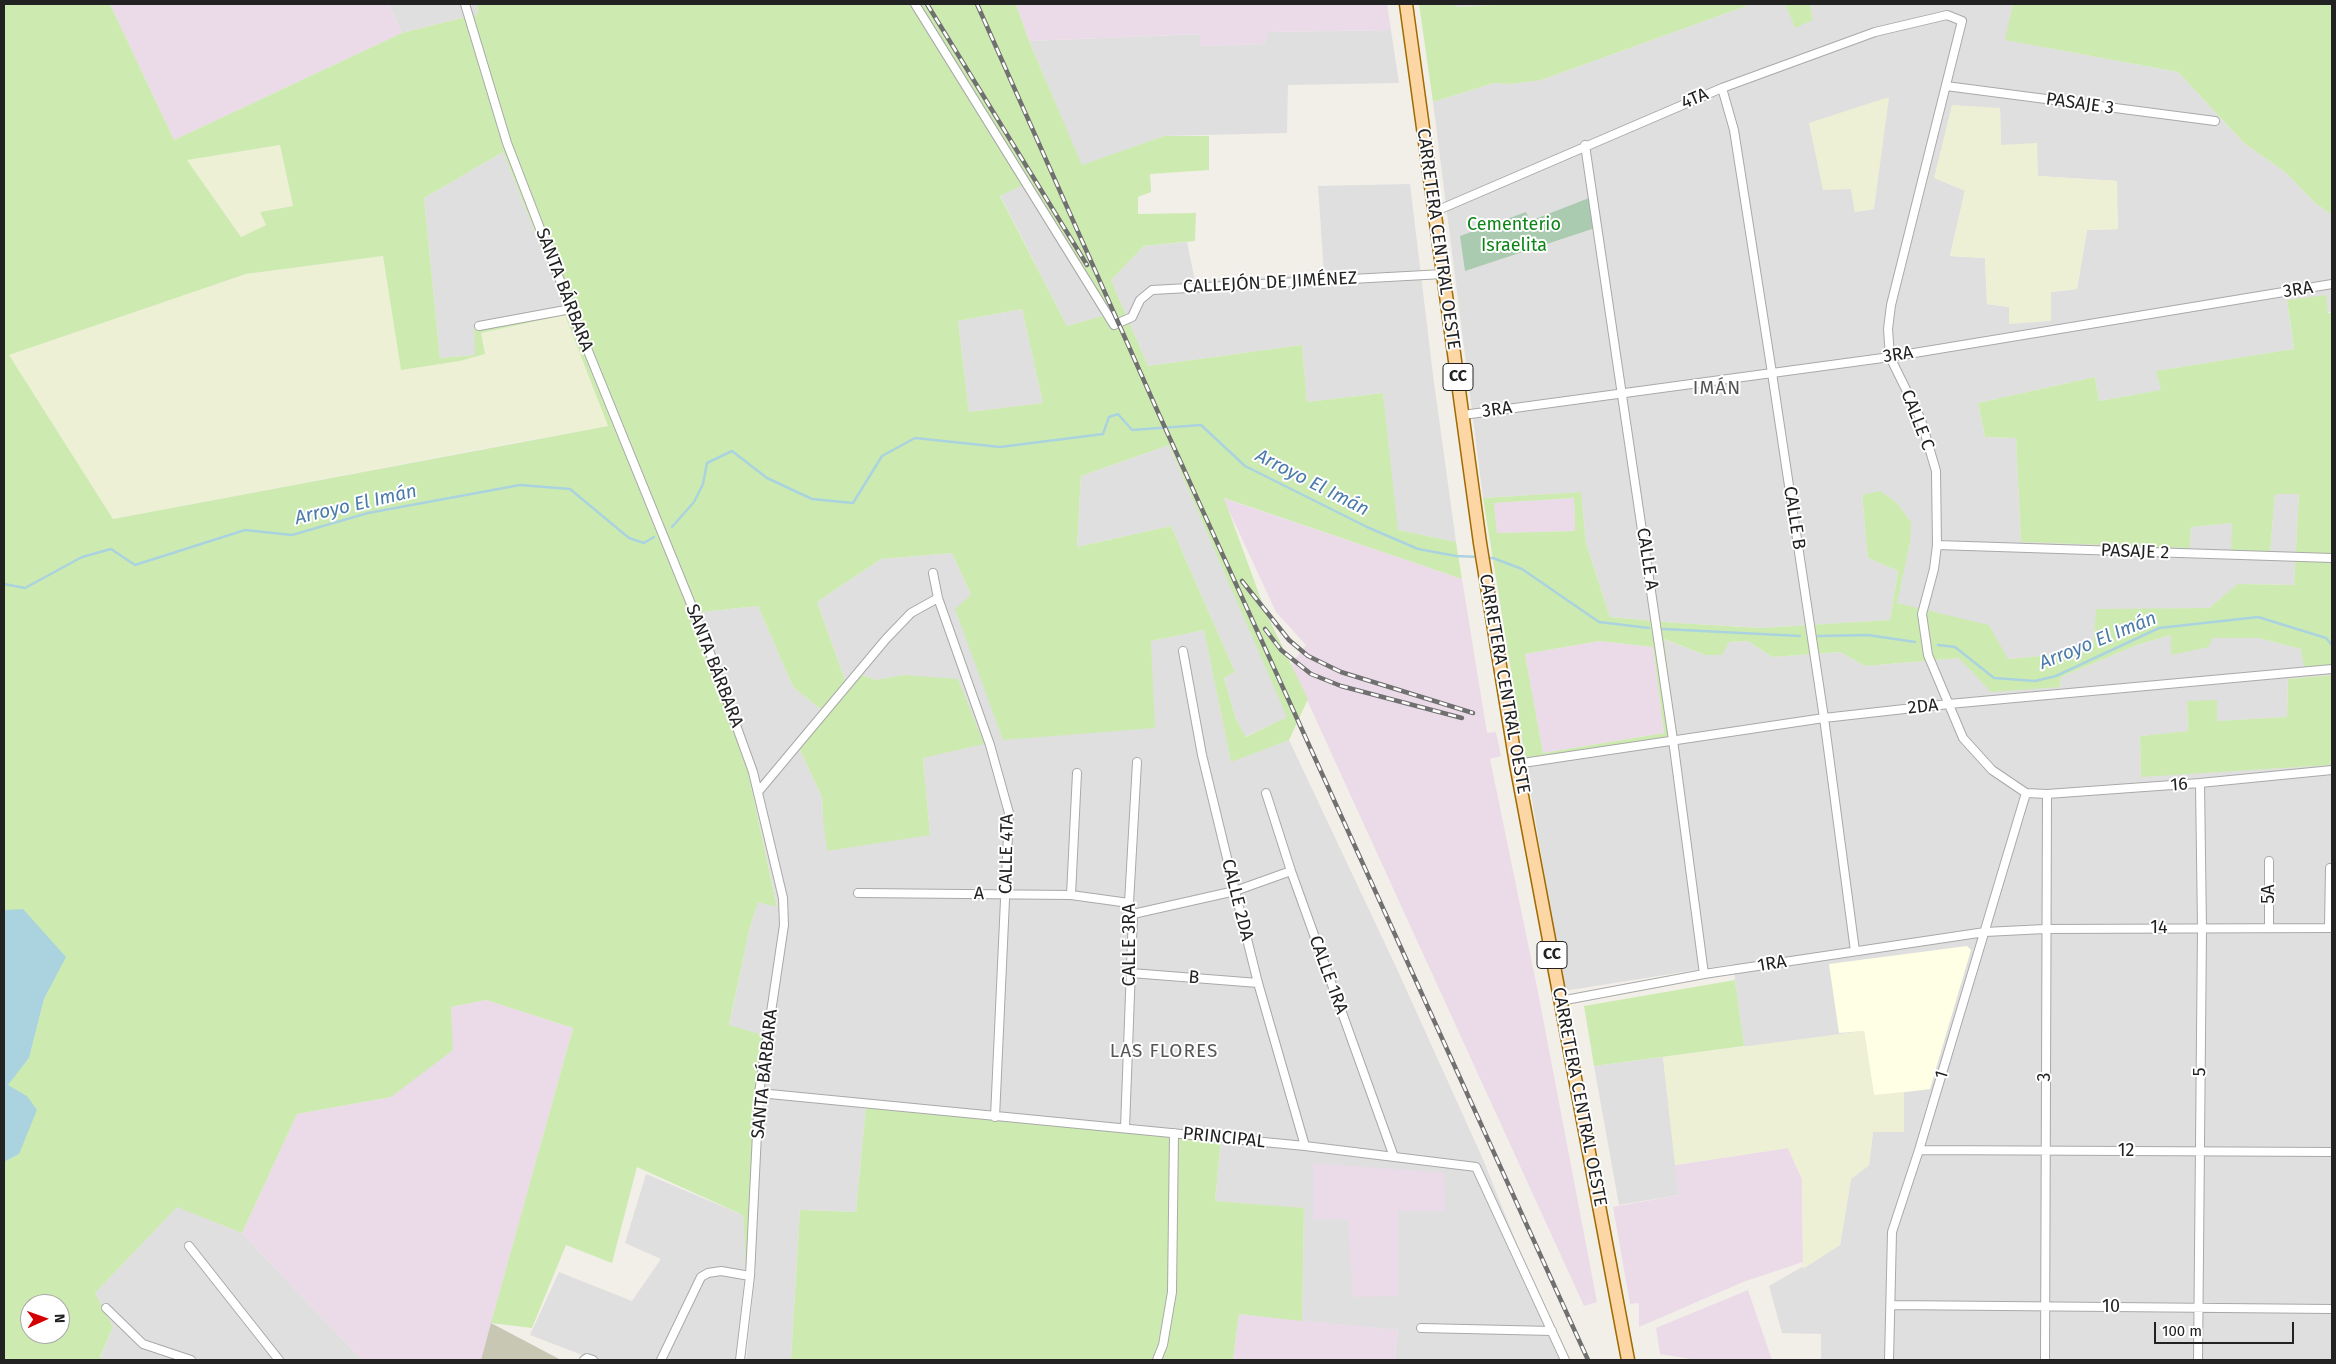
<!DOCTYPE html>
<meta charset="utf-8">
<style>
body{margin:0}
#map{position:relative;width:2336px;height:1364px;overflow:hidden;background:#f2efe9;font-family:"Fira Sans",sans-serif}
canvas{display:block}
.frame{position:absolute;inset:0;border:5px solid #222;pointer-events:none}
.north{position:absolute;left:20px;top:1294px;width:50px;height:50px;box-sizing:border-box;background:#fff;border:1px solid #a7a7a7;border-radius:50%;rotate:88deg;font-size:14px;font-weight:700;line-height:20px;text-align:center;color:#222}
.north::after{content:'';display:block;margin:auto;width:18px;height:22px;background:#d40000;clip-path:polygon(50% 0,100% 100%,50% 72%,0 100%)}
.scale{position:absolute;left:2154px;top:1322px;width:140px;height:22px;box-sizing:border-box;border:2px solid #222;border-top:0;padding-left:6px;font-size:15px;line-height:18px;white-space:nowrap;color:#222;-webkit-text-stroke:4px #fff;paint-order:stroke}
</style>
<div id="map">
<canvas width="2336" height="1364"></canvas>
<div class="frame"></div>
<div class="north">N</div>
<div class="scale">100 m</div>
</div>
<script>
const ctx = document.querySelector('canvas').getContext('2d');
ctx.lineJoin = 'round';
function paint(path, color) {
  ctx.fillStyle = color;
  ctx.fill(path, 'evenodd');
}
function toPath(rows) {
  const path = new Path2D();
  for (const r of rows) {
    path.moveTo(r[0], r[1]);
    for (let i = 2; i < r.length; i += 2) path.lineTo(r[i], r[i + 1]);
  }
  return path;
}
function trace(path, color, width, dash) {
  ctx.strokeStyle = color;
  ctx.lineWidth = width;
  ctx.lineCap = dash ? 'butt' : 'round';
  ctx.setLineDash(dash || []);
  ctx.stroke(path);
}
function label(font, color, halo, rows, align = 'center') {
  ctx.font = font + ' "Fira Sans",sans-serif';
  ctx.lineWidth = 4;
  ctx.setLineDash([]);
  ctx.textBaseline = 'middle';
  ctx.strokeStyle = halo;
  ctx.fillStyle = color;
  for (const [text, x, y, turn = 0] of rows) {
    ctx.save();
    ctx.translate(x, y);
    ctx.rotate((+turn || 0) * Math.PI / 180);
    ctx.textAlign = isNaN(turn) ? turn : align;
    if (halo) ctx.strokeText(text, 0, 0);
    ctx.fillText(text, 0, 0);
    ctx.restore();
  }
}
const residential = toPath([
 [388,4,477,4,478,14,402,33],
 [1455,4,1515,4,1455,7],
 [1752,4,1785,4,1795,27,1812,20,1810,4,2013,4,2006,40,2178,72,2244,143,2285,172,2315,203,2332,215,2332,313,2287,300,2294,349,2157,371,2162,390,2099,401,2095,377,1978,403,1985,437,2016,438,2021,542,2190,547,2191,527,2232,523,2270,553,2275,494,2299,493,2294,585,2239,584,2209,608,2096,610,2093,647,2052,655,2008,659,1934,613,1896,603,1910,543,1862,495,1868,558,1898,571,1890,620,1761,628,1677,623,1610,617,1586,543,1581,492,1483,498,1433,102,1494,83,1511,84,1541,80],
 [2000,108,2001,145,2037,176,2116,181,2118,229,2087,230,2077,289,2051,292,2009,324,2009,307,1987,304,1985,258,1950,256,1965,190],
 [1851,189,1874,209,1855,212],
 [1391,30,1399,83,1288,85,1287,133,1164,136,1082,166,1029,41,1201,34,1201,46,1265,44,1266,32],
 [503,152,565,307,474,323,476,355,440,358,424,198],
 [1025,184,1107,315,1067,326,1000,195],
 [1410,184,1433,375,1456,542,1397,530,1383,393,1307,402,1302,345,1148,366,1111,280,1144,246,1187,242,1195,281,1324,274,1318,186],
 [1022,309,1043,403,969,412,958,321],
 [1169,445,1288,717,1245,737,1236,719,1224,678,1235,672,1171,526,1077,547,1081,476],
 [952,553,971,595,1151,641,1204,630,1231,761,1289,740,1397,969,1482,1157,1552,1331,1562,1360,1394,1360,1398,1330,1302,1321,1304,1209,1215,1201,1221,1139,866,1107,856,1212,800,1210,791,1360,746,1360,756,1266,746,1266,735,1360,595,1360,530,1335,559,1272,632,1301,661,1259,625,1243,646,1174,743,1215,747,1261,729,1026,750,927,758,901,777,906,748,772,693,613,758,606,793,687,828,715,799,748,822,797,823,818,930,835,923,757,904,675,876,680,859,674,848,688,817,602,881,559],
 [2171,635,2171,654,2212,638,2258,638,2301,649,2332,665,2332,675,2288,679,2287,717,2217,721,2187,702,2188,732,2140,736,2141,776,2330,765,2332,753,2332,1360,1821,1360,1821,1334,1782,1333,1769,1286,1840,1245,1851,1179,1869,1165,1873,1132,1863,1031,1744,1048,1733,964,1564,991,1526,764,1677,741,1663,639,1705,655,1729,642,1748,641,1772,657,1840,652,1865,666,1959,658,2060,687,2061,677,2137,645],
 [1663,1057,1679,1195,1619,1205,1594,1066],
 [177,1206,242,1233,362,1360,104,1360,100,1358,113,1327,95,1293]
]);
const industrial = toPath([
 [110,4,388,4,402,33,174,140],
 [1016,4,1387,4,1391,30,1267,32,1265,44,1200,46,1200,34,1029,41],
 [1223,498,1462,579,1487,733,1496,732,1501,756,1490,759,1538,992,1597,1302,1584,1306,1291,665,1306,645,1276,612],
 [1574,498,1575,531,1497,533,1494,503],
 [1599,641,1653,647,1664,733,1543,753,1525,654],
 [486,1000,573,1028,481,1360,362,1360,242,1233,297,1114,391,1097,451,1007],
 [1788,1148,1802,1179,1803,1262,1743,1282,1639,1327,1639,1303,1630,1304,1613,1207,1679,1195,1675,1165],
 [1313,1163,1444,1173,1445,1211,1398,1211,1398,1296,1353,1297,1348,1219,1313,1219],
 [1748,1290,1772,1360,1697,1360,1660,1354,1656,1328],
 [1239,1314,1398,1330,1394,1360,1233,1360]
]);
const education = toPath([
 [1967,946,1971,950,1930,1089,1874,1096,1864,1031,1839,1033,1829,964]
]);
const construction = toPath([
 [491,1323,561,1360,481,1360]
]);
const farmland = toPath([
 [1889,97,1874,209,1855,212,1851,189,1823,190,1809,123],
 [1952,105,2000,108,2001,145,2037,143,2038,176,2117,181,2118,229,2087,230,2077,289,2051,292,2051,321,2009,324,2009,307,1987,304,1985,258,1950,256,1965,191,1934,178],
 [280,145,293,206,260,212,266,225,241,237,187,160],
 [383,256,401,370,460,361,485,354,481,333,565,315,608,426,501,445,113,519,9,355,246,274],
 [1864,1031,1874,1095,1904,1092,1904,1132,1873,1132,1869,1165,1851,1179,1840,1245,1803,1269,1802,1179,1788,1148,1675,1165,1663,1057]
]);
const grass = toPath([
 [4,4,110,4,174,140,402,33,478,14,477,4,1016,4,1029,41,1082,165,1164,136,1209,136,1209,170,1150,174,1151,192,1138,197,1138,214,1196,213,1195,241,1144,246,1111,280,1148,366,1302,345,1307,402,1383,393,1398,530,1456,542,1462,579,1224,498,1266,613,1308,699,1289,740,1231,762,1204,630,1151,641,1155,728,1003,740,955,609,971,595,952,553,881,559,817,602,848,688,859,674,876,680,904,675,958,679,984,744,923,758,930,835,827,851,823,818,822,797,799,748,828,715,793,687,758,606,693,613,748,772,777,907,758,902,750,927,729,1025,769,1037,746,1266,743,1215,637,1167,612,1263,566,1245,532,1328,491,1323,573,1028,486,1000,451,1007,453,1050,391,1097,297,1114,242,1233,177,1207,95,1293,113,1327,100,1357,104,1360,4,1360,4,1162,19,1154,27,1096,7,1085,29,1058,44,999,65,957,5,910,4,915],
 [280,145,293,206,260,212,266,225,241,237,187,160],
 [503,152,565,307,474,323,475,355,440,358,424,198],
 [1025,184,1106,315,1067,326,1000,196],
 [383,256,401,370,460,361,485,354,481,333,565,315,608,426,113,519,9,355,246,274],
 [1022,309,1043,403,969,412,958,321],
 [1169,445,1287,717,1246,737,1236,719,1224,678,1235,672,1171,526,1077,547,1081,476],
 [30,1304,60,1304,60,1334,30,1334],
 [1419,4,1455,4,1455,7,1515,4,1752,4,1541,80,1511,84,1494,83,1433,102],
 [1785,4,1810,4,1813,20,1795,28],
 [2013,4,2332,4,2332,215,2315,203,2285,172,2244,143,2178,72,2005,40],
 [2326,295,2328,313,2332,313,2332,665,2304,667,2301,649,2258,638,2212,638,2209,647,2171,655,2171,635,2137,645,2061,677,2060,687,1991,692,1959,658,1865,666,1840,652,1772,657,1748,641,1729,642,1722,655,1705,655,1664,639,1677,741,1526,764,1483,498,1581,492,1586,543,1610,617,1677,623,1761,628,1890,620,1898,571,1868,558,1862,495,1880,491,1896,502,1911,522,1910,543,1897,603,1989,625,2008,659,2052,655,2093,647,2096,609,2209,608,2238,584,2294,585,2299,494,2275,494,2270,553,2231,553,2232,523,2191,527,2190,548,2021,542,2016,438,1985,437,1978,403,2095,377,2099,401,2161,390,2156,371,2294,349,2287,300],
 [1574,498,1575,531,1497,533,1494,503],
 [1599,641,1653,647,1664,733,1543,753,1525,654],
 [2332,675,2332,753,2330,765,2141,777,2140,736,2188,731,2187,701,2217,700,2217,721,2287,717,2288,679],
 [1735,980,1744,1046,1594,1066,1584,1006],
 [866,1107,1221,1139,1215,1201,1304,1208,1302,1321,1239,1314,1233,1360,791,1360,800,1210,856,1212]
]);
const cemetery = toPath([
 [1589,198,1595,228,1465,271,1460,236,1526,212,1530,221]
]);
const water = toPath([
 [23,909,66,957,44,999,29,1058,8,1085,27,1096,37,1110,19,1154,4,1162,4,915,5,910]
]);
const stream = toPath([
 [672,527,694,502,703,484,707,463,732,451,767,478,812,499,853,503,882,456,915,438,1000,447,1103,434,1109,417,1118,414,1132,430,1201,425,1245,466,1367,527,1418,549,1456,556,1479,557],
 [1487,558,1493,558,1522,569,1599,622,1649,628],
 [4,584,25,588,82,557,111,549,135,565,245,530,292,535,368,513,520,485,570,489,629,538,644,543,654,537],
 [1663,629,1800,636],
 [1818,636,1868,635,1915,642],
 [1938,645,1955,647,1994,678,2035,681,2056,676,2159,628,2258,617,2326,638,2332,645]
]);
const street = toPath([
 [465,4,507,143,571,309,702,631,753,772,783,898,784,925,759,1093,750,1276,740,1360],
 [915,4,1114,325,1132,317,1140,300,1152,290,1443,274],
 [1946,86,2215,121],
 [1722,88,1734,130,1772,373,1824,718,1855,951],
 [1585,145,1673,740,1704,974],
 [1436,211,1722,88,1875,32,1947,15,1962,21,1891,305,1888,329,1890,357,1921,420,1936,471,1937,545,1934,569,1922,614,1928,655,1963,738,1992,770,2026,793],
 [479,326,571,309],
 [1463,415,1890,357,2332,284],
 [1937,545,2332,558],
 [933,573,938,598,990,745,1009,813,995,1117],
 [1183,651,1202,755,1235,891,1258,983,1305,1146],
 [1516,764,1824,718,1949,704,2332,669],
 [758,792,886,639,911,613,938,598],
 [1266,793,1291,871,1394,1157],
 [2026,793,2047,794,2200,783,2332,770],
 [858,893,1071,895,1129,903],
 [1071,895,1077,773],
 [1133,914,1235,891,1291,871],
 [2269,927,2269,861],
 [2329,928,2330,868],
 [1131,973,1258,983],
 [1560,1001,1704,974,1985,932,2045,929,2332,928],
 [759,1093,1305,1146,1476,1167,1565,1360],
 [1125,1128,1133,914,1129,903,1137,762],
 [1919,1150,2332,1152],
 [189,1246,279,1360],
 [1891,1305,2332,1309],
 [106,1308,143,1344,191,1360],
 [1421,1328,1552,1331],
 [584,1360,587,1358,593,1360],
 [661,1360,701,1277,708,1273,721,1271,750,1276],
 [1157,1360,1163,1345,1172,1292,1174,1133],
 [1889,1360,1892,1232,1919,1150,2026,793],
 [2045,1360,2047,794],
 [2198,1360,2202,928,2200,783]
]);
const primary = toPath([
 [1406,4,1480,543,1516,764,1628,1360]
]);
const rail = toPath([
 [927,4,1087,265],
 [977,4,1157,410,1588,1360],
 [1242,581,1289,640,1308,656,1341,672,1473,713],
 [1265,629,1281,650,1311,674,1341,686,1462,718]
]);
const shields = [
 [1458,377,30],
 [1552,955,30]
];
const shieldNames = [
 ["CC",1458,377],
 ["CC",1552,955]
];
const streetNames = [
 ["4TA",1695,99,-23],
 ["PASAJE 3",2080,104,8],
 ["CARRETERA CENTRAL OESTE",1438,239,82],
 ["CALLEJÓN DE JIMÉNEZ",1270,283,-3],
 ["SANTA BÁRBARA",564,290,69],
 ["3RA",2298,290,-9],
 ["3RA",1898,355,-9],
 ["3RA",1497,410,-8],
 ["CALLE C",1917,420,69],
 ["CALLE B",1794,518,81],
 ["PASAJE 2",2135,552,2],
 ["CALLE A",1647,559,81],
 ["SANTA BÁRBARA",714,666,69],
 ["CARRETERA CENTRAL OESTE",1504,684,80],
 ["2DA",1923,707,-6],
 ["16",2179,785,-4],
 ["CALLE 4TA",1007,854,-89],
 ["A",979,894,1],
 ["5A",2269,894,-90],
 ["CALLE 2DA",1237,900,76],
 ["14",2159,928],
 ["CALLE 3RA",1130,945,-90],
 ["1RA",1772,964,-9],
 ["CALLE 1RA",1328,975,70],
 ["B",1194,978,5],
 ["5",2200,1072,-89],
 ["SANTA BÁRBARA",765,1074,-84],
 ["1",1942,1075,-73],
 ["3",2045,1077,-90],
 ["CARRETERA CENTRAL OESTE",1579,1097,79],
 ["PRINCIPAL",1224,1138,6],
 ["12",2126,1151],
 ["10",2111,1307]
];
const parkNames = [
 ["Cementerio",1514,225],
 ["Israelita",1514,246]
];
const neighbourhoodNames = [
 ["IMÁN",1717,389],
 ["LAS FLORES",1164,1052]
];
const waterNames = [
 ["Arroyo El Imán",1312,483,27],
 ["Arroyo El Imán",356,505,-13],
 ["Arroyo El Imán",2098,641,-22]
];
paint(residential, '#e0dfdf');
paint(industrial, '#ebdbe8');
paint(education, '#ffffe5');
paint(construction, '#c7c7b4');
paint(farmland, '#eef0d5');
paint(grass, '#cdebb0');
paint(cemetery, '#aacbaf');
paint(water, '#aad3df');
trace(stream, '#aad3df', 2.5);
trace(street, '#a9a9a9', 10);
trace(primary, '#a06b00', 15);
trace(street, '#fff', 8);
trace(primary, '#fcd6a4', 12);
trace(rail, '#707070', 4.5);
trace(rail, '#fff', 2.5, [8]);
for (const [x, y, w] of shields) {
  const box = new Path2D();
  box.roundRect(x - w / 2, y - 13.5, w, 27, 4);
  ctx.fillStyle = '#fff';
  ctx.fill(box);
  trace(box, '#222', 1);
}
label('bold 16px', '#222', null, shieldNames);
label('18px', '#222', '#fff', streetNames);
label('18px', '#0c8416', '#fff', parkNames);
ctx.letterSpacing = '1px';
label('19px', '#555', '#fff', neighbourhoodNames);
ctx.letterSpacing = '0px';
label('italic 19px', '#4a7aab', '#fff', waterNames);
</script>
